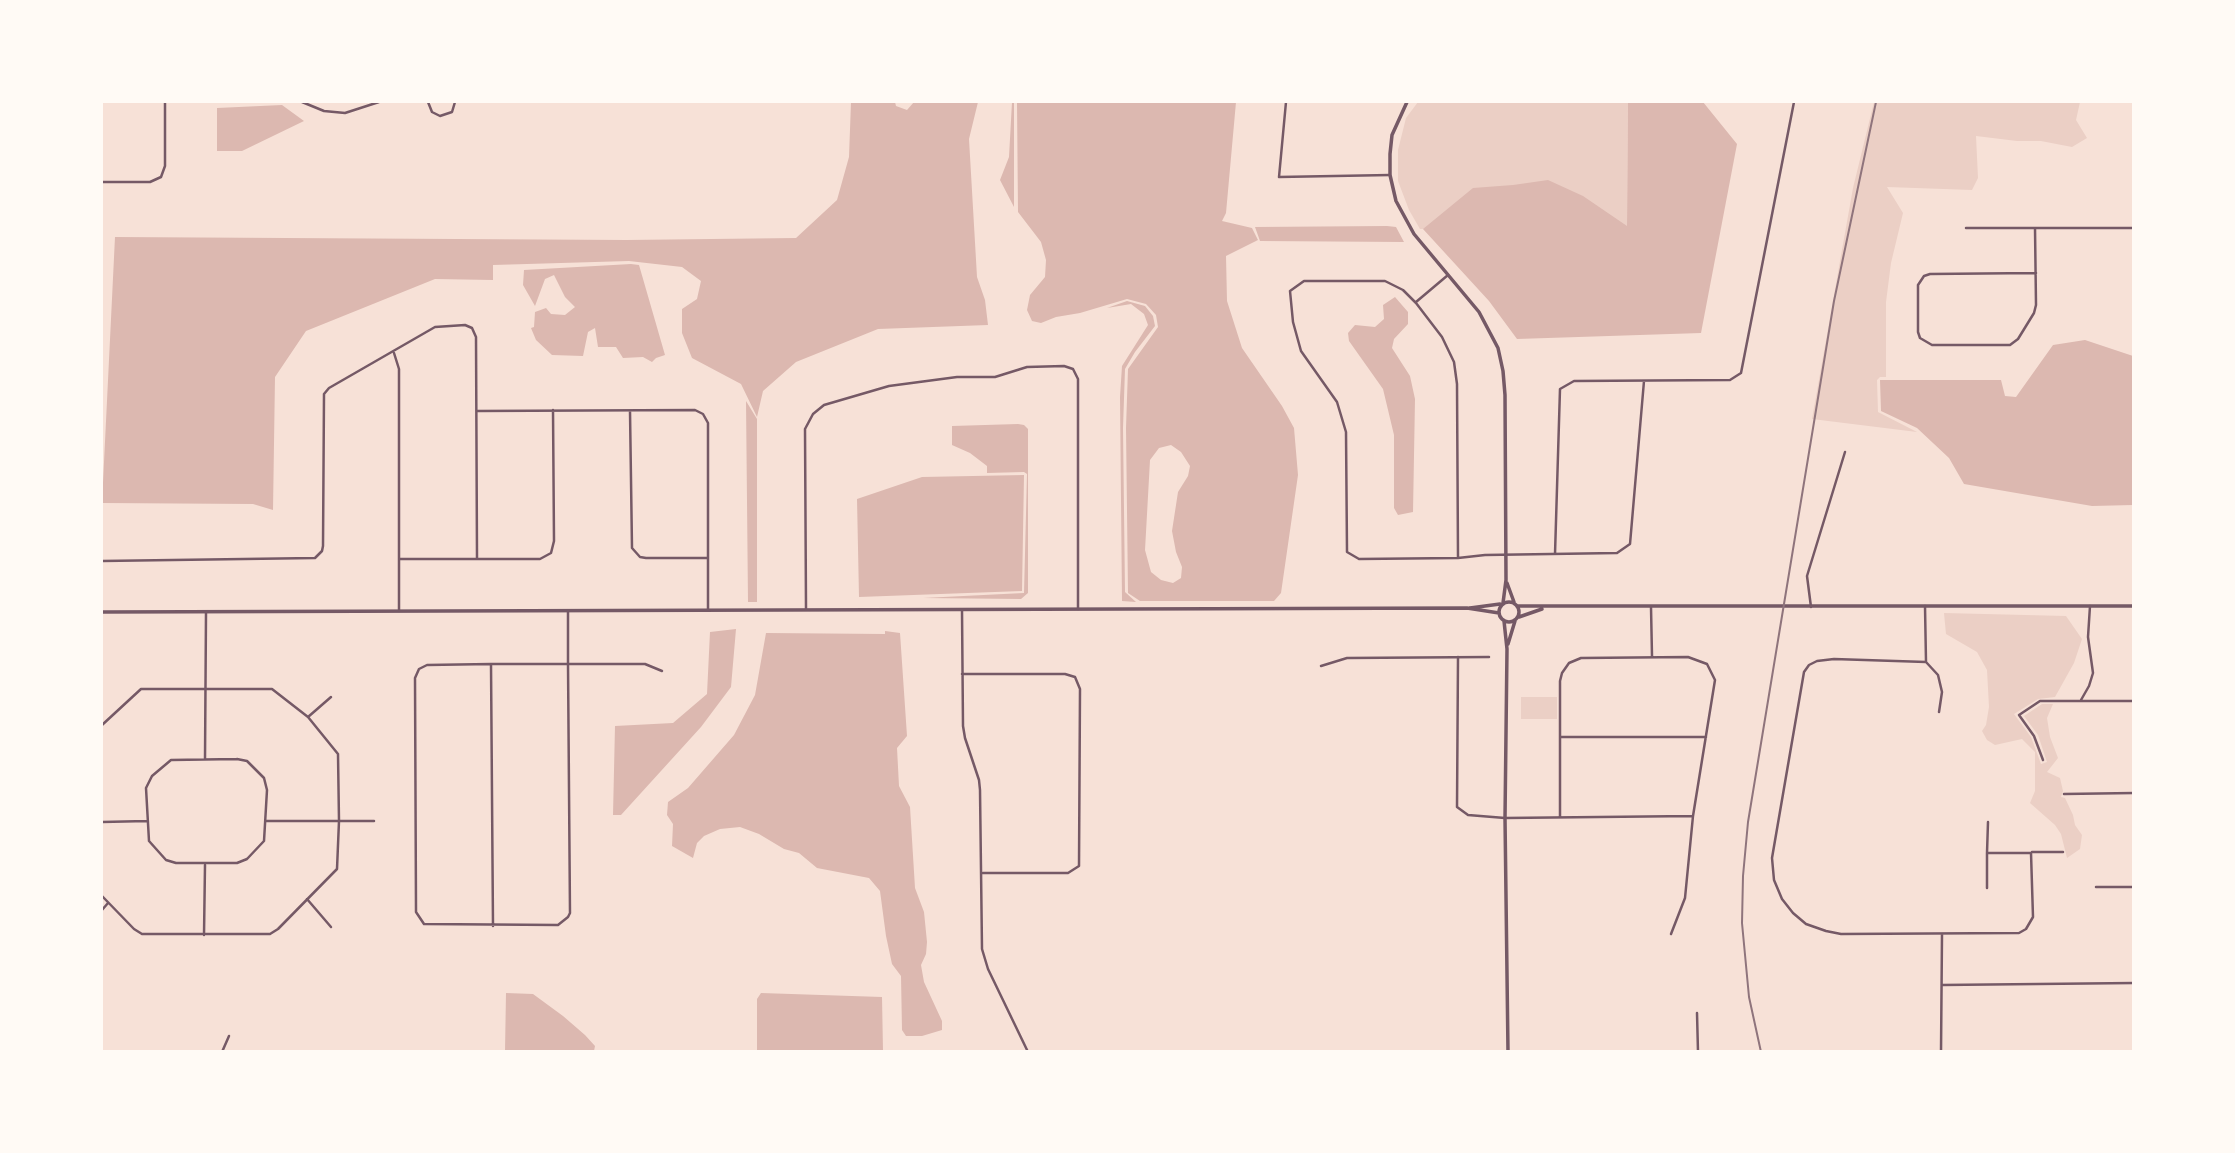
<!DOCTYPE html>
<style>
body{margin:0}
#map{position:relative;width:2235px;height:1153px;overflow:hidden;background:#f7e1d7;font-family:"Archivo Narrow",sans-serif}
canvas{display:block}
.frame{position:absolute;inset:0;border:103px solid #fffaf5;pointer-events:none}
</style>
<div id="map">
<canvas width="2235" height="1153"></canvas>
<div class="frame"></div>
</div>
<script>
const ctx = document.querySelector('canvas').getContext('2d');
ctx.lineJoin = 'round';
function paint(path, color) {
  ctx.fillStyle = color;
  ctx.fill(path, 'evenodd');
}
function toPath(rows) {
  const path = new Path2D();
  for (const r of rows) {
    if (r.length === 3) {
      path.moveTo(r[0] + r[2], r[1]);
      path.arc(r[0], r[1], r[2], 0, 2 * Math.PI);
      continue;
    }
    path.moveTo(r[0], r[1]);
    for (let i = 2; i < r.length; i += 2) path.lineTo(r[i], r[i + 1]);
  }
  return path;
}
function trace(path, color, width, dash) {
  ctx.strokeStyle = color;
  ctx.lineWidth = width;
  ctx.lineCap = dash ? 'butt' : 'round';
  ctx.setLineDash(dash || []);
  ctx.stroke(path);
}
const green = toPath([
 [1418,102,1628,102,1627,227,1420,229,1409,210,1398,181,1398,150,1406,118],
 [1874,102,2080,102,2076,120,2087,138,2072,147,2041,141,2017,141,1976,136,1978,178,1972,190,1887,187,1903,213,1891,263,1886,302,1886,377,1880,377,1877,380,1878,412,1917,432,1812,419,1853,188],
 [1944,613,2066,616,2082,639,2074,663,2055,697,2038,699,2014,714,2031,737,2041,764,2047,762,2038,735,2024,716,2042,704,2053,704,2047,718,2050,737,2058,758,2047,772,2060,778,2063,791,2061,797,2065,798,2073,815,2075,825,2082,835,2080,849,2067,858,2061,834,2055,825,2030,803,2035,791,2035,752,2022,739,1995,745,1987,740,1982,731,1986,725,1989,707,1987,670,1977,652,1946,634],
 [1521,697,1557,697,1557,719,1521,719]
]);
const water = toPath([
 [851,102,895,102,896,106,907,110,914,102,978,102,969,139,977,277,985,300,988,325,878,329,796,362,763,391,757,417,741,384,692,358,682,333,682,309,697,299,701,281,682,267,629,261,493,265,493,280,435,279,306,331,275,377,273,510,253,504,102,503,115,237,627,240,796,238,837,200,849,157],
 [1012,102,1014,102,1014,207,1000,180,1009,157],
 [1017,102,1236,102,1226,213,1222,221,1252,228,1258,240,1226,256,1227,301,1242,348,1282,406,1294,428,1298,475,1281,593,1274,601,1140,601,1128,593,1126,428,1128,369,1158,327,1156,315,1146,304,1127,299,1080,313,1056,317,1041,323,1032,321,1027,310,1030,295,1045,277,1046,260,1041,242,1018,212],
 [1171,445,1181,452,1190,466,1188,476,1178,492,1172,531,1176,552,1182,567,1181,578,1173,583,1161,580,1151,572,1145,550,1150,460,1159,448],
 [1636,102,1703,102,1737,144,1701,333,1517,339,1489,301,1423,229,1473,188,1513,185,1548,180,1583,196,1627,226,1628,103],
 [282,105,304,121,242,151,217,151,217,108],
 [1387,226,1396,227,1404,242,1260,241,1255,227],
 [631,264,639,265,665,355,656,358,652,362,643,357,623,358,616,347,598,347,595,328,588,332,583,356,552,355,536,340,531,328,534,327,535,312,546,308,551,314,565,315,575,307,565,297,554,275,545,279,535,306,523,285,524,270],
 [1395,297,1408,312,1408,324,1394,339,1392,348,1410,376,1415,399,1413,512,1398,515,1394,508,1394,435,1383,389,1349,341,1348,333,1355,325,1375,327,1384,319,1383,305],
 [1127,301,1145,306,1153,316,1155,326,1135,352,1125,369,1123,428,1125,592,1136,602,1122,601,1120,397,1122,366,1148,325,1144,314,1131,304,1107,308],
 [2085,340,2133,356,2133,505,2092,506,1964,484,1949,458,1917,428,1881,411,1880,380,2001,380,2005,396,2016,397,2053,345],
 [746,401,757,419,757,602,748,602],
 [1018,424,1024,425,1028,429,1028,593,1021,599,923,598,1024,593,1027,474,1024,472,987,473,987,466,970,453,952,445,952,426],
 [1024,475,1022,591,859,597,857,499,922,477],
 [736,629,731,687,701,727,621,815,613,815,615,726,673,723,707,694,710,632],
 [885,631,900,633,907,736,897,748,899,786,910,807,915,888,924,912,927,942,926,954,921,965,924,982,942,1021,942,1030,922,1036,906,1036,902,1030,901,976,892,964,886,936,880,891,869,878,817,868,799,853,784,849,759,834,740,827,720,829,704,836,697,843,693,858,672,846,673,824,667,815,668,802,688,788,734,735,755,695,766,633,885,634],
 [506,993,533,994,563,1016,585,1035,595,1046,594,1051,505,1051],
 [761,993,882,997,883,1051,757,1051,757,999]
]);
const minor = toPath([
 [302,102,324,111,345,113,379,102],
 [428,102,432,112,440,116,452,112,455,102],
 [1286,102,1279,177,1390,175],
 [102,182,150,182,161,177,165,166,165,102],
 [1966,228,2134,228],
 [2035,228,2036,305,2034,313,2018,339,2010,345,1932,345,1920,338,1918,332,1918,285,1924,276,1930,274,2036,273],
 [1416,302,1448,275],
 [394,353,399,369,399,611],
 [477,411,695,410,703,414,708,423,708,609],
 [630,411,632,548,640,557,646,558,708,558],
 [1555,554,1560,389,1574,381,1730,380,1741,373,1794,102],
 [1458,558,1457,384,1454,362,1442,337,1416,303,1403,290,1385,281,1304,281,1290,291,1293,322,1301,351,1337,402,1346,432,1347,552,1359,559,1458,558,1485,555,1617,553,1630,544,1644,381],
 [400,559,540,559,551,553,554,541,553,410],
 [102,561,315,558,322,551,323,546,324,394,329,388,435,327,465,325,472,328,476,337,477,558],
 [1925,606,1926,662,1938,675,1942,692,1939,712],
 [1651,607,1652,656],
 [1811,607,1807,576,1845,452],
 [806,609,805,429,813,414,824,405,889,386,957,377,995,377,1027,367,1064,366,1073,369,1078,379,1078,609],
 [962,610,963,726,965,738,979,780,980,790,982,949,988,969,1028,1052],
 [568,611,568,664,570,913,568,917,558,925,424,924,416,912,415,678,419,669,427,665,491,664,645,664,662,671],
 [1458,657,1457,807,1468,815,1505,818,1693,816],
 [1926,662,1834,659,1817,661,1809,665,1804,672,1772,858,1774,880,1782,899,1793,913,1806,924,1826,931,1841,934,2019,933,2026,929,2033,917,2031,853,1987,853,1987,888],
 [491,664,493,926],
 [1321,666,1347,658,1489,657],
 [962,674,1065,674,1075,677,1080,689,1079,866,1068,873,983,873],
 [2081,700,2089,686,2093,673,2088,637,2090,606],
 [308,717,331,697],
 [102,725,141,689,272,689,308,717,338,754,339,821,337,869,278,929,270,934,142,934,134,929,102,896],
 [1560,737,1706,737],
 [205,759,206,612],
 [237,759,247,761,264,778,267,790,264,841,247,859,237,863,176,863,166,860,149,841,146,788,152,776,171,760,237,759],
 [2043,760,2034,736,2019,715,2040,701,2134,701],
 [2064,794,2134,793],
 [1560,817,1560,681,1562,673,1569,663,1581,658,1688,657,1707,664,1715,680,1693,816,1685,898,1671,934],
 [267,821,374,821],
 [102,822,147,821],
 [2032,852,2063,852],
 [1987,853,1988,822],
 [2096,887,2134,887],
 [307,899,331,927],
 [102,910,108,903],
 [204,935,205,865],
 [1942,985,2134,983],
 [1697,1013,1698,1052],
 [222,1052,229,1036],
 [1941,1052,1942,934]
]);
const tertiary = toPath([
 [1407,102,1392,135,1390,154,1390,175,1396,201,1414,234,1479,312,1498,348,1503,371,1505,395,1506,580,1503,603],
 [1507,583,1514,602],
 [1509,612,10],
 [1518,606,2134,606],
 [1470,608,1500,604],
 [102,612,1467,608,1499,613],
 [1519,617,1542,609],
 [1504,621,1507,649,1505,818,1508,1052],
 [1508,644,1515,621]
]);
const rail = toPath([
 [1761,1052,1749,997,1742,923,1743,876,1748,822,1834,301,1876,102]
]);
paint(green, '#ebcfc5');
paint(water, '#dcb8b0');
trace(minor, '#755966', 2.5);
trace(tertiary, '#755966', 3.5);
trace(rail, '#8f747c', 2);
</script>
